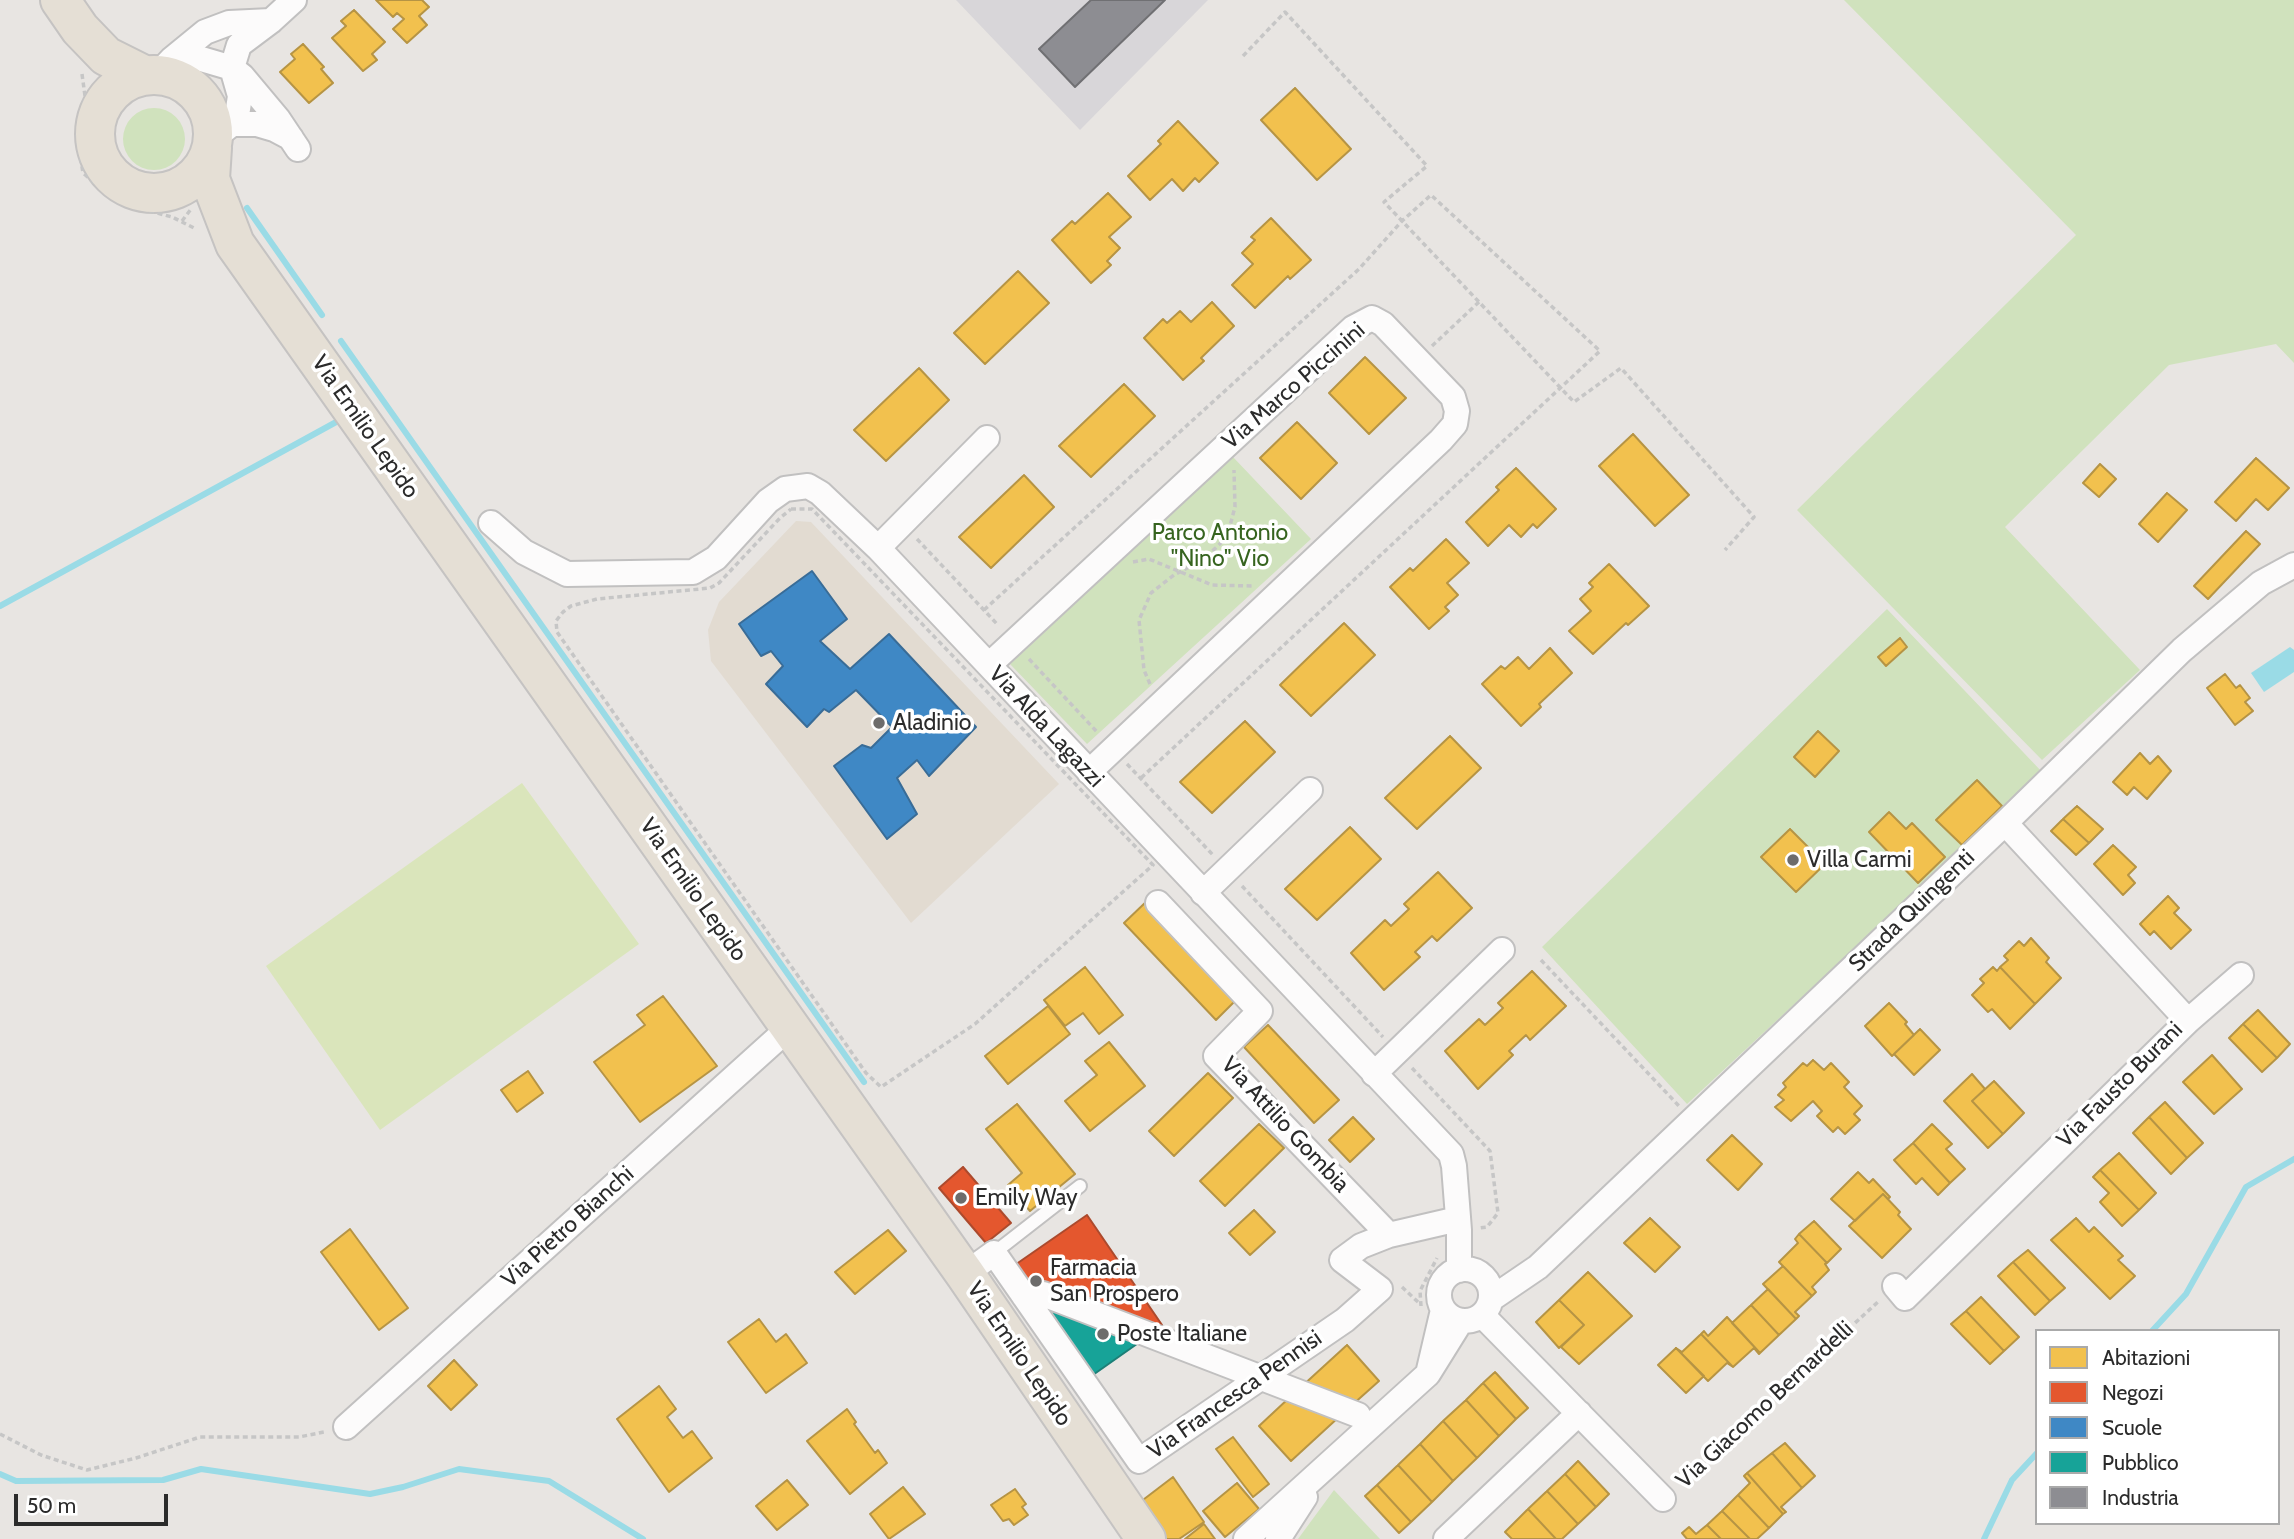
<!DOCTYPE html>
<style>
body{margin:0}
#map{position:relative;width:2294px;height:1539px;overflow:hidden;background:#e8e5e2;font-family:Cabin,sans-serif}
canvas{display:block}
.legend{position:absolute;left:2035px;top:1329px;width:245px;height:196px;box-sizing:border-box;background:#fff;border:2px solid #aaa;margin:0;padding:9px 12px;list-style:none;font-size:21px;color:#2b2b2b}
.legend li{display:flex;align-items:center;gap:14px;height:35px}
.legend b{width:35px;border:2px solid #aaa}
.scale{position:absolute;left:14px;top:1494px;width:154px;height:32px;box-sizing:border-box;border:4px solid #2b2b2b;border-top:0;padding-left:9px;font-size:21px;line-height:24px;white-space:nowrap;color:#2b2b2b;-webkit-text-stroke:5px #fff;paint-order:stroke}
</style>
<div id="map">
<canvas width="2294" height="1539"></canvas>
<ul class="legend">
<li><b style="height:19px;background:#f2c14e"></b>Abitazioni</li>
<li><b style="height:19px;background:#e4572e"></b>Negozi</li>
<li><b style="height:19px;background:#3f88c5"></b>Scuole</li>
<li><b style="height:19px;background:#17a398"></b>Pubblico</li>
<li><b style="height:19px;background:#8d8d92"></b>Industria</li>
</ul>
<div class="scale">50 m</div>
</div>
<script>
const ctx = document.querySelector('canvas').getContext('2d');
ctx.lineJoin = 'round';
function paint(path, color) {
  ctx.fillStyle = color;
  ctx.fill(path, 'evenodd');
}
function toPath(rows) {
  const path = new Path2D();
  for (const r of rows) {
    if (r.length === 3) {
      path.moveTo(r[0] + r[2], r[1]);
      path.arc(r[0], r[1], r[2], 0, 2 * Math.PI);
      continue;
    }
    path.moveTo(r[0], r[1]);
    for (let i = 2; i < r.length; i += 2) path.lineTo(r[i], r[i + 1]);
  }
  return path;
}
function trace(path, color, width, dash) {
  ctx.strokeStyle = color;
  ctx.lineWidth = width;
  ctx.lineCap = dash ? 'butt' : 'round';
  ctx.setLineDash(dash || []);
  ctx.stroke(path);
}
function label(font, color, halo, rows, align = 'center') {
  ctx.font = font + ' Cabin,sans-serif';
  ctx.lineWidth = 7;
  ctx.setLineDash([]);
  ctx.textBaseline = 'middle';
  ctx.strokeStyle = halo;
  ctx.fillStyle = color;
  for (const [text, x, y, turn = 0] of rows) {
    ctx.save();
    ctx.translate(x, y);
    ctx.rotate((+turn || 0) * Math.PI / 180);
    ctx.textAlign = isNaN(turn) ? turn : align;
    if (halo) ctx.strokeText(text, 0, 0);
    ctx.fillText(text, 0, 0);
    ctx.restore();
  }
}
const industrial = toPath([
 [956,0,1208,0,1080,130]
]);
const education = toPath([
 [796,521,811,522,1059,784,911,923,711,661,708,630,719,602]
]);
const green = toPath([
 [1844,0,2294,0,2294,363,2276,344,2169,365,2005,527,2140,670,2042,760,1797,510,2076,235],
 [154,139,31],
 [1233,457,1311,539,1087,744,1010,664],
 [1887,609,2043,773,1687,1104,1542,947],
 [1334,1490,1380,1539,1298,1539]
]);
const pitch = toPath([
 [522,783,639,944,380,1130,266,966]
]);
const water = toPath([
 [2290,647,2294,650,2294,672,2264,692,2251,673]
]);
const homes = toPath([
 [376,0,422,0,429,7,419,16,427,25,407,43,393,29,404,19,397,13,393,17,376,0],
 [354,10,385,42,372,54,377,60,363,71,332,38,346,26,341,21,354,10],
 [303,44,324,67,321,69,333,83,309,103,280,72,295,59,291,54,303,44],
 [1295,88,1351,149,1317,180,1261,120,1295,88],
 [1178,121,1218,163,1199,182,1195,178,1183,191,1172,179,1150,200,1128,176,1161,144,1158,141,1178,121],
 [1108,193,1131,217,1109,237,1120,248,1107,261,1111,265,1091,283,1052,240,1072,221,1075,224,1108,193],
 [1271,218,1311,260,1290,279,1288,276,1255,308,1232,285,1253,264,1242,253,1255,240,1251,237,1271,218],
 [1018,271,1049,303,985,364,954,333,1018,271],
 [1212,302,1234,326,1201,358,1204,361,1183,380,1144,338,1163,319,1167,323,1180,311,1191,322,1212,302],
 [1365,357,1406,398,1369,434,1329,393,1365,357],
 [919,368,949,400,886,461,854,430,919,368],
 [1124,384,1155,416,1091,477,1059,446,1124,384],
 [1297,422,1337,463,1301,499,1260,458,1297,422],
 [1633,434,1689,495,1655,526,1599,466,1633,434],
 [2256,458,2289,488,2268,510,2256,499,2236,521,2215,502,2256,458],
 [2100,464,2116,479,2099,497,2083,483,2100,464],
 [1516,468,1556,509,1537,528,1533,524,1521,537,1509,525,1488,546,1466,522,1499,490,1496,487,1516,468],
 [1024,475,1054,507,991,568,959,537,1024,475],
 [2167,493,2187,510,2158,542,2139,524,2167,493],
 [2246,531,2260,544,2208,599,2194,586,2246,531],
 [1446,539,1469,563,1447,583,1458,595,1445,607,1449,611,1429,629,1390,587,1410,568,1413,571,1446,539],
 [1609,564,1649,606,1628,625,1626,623,1593,654,1569,631,1591,611,1580,599,1593,587,1589,583,1609,564],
 [1344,623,1375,655,1311,716,1280,685,1344,623],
 [1900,638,1907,647,1886,666,1878,657,1900,638],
 [1550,648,1572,673,1539,704,1541,707,1521,726,1482,684,1501,666,1505,669,1518,657,1529,669,1550,648],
 [2225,674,2236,688,2240,685,2250,698,2245,702,2253,711,2235,725,2207,688,2225,674],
 [1245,721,1275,752,1212,813,1180,782,1245,721],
 [1818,731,1839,751,1815,777,1794,757,1818,731],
 [1450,736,1481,768,1417,829,1385,798,1450,736],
 [2140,753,2150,764,2158,756,2171,771,2147,799,2134,787,2127,795,2113,782,2140,753],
 [1977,780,2002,806,1962,845,1936,820,1977,780],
 [2077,806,2103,829,2089,843,2063,819,2077,806],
 [1889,812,1906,829,1912,823,1945,857,1918,883,1869,832,1889,812],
 [2063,819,2089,843,2076,855,2051,831,2063,819],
 [1350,827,1381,859,1317,920,1285,889,1350,827],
 [1790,829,1825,864,1796,892,1761,857,1790,829],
 [2113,845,2136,867,2128,875,2135,883,2123,895,2094,864,2113,845],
 [1438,872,1472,908,1437,941,1432,936,1415,952,1420,957,1384,990,1351,953,1385,920,1391,926,1409,909,1404,904,1438,872],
 [2168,896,2179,908,2174,913,2191,930,2171,949,2154,931,2150,935,2140,924,2168,896],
 [1148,900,1240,996,1216,1020,1124,923,1148,900],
 [2031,938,2049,958,2046,962,2061,978,2035,1004,2000,967,2008,960,2004,956,2019,941,2024,946,2031,938],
 [1085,967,1123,1015,1099,1034,1083,1013,1065,1026,1044,1000,1085,967],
 [1993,967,1997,971,2000,967,2035,1004,2010,1029,1992,1009,1988,1012,1972,995,1984,983,1980,979,1993,967],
 [1532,971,1566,1006,1530,1040,1526,1035,1509,1051,1513,1055,1478,1089,1445,1051,1479,1019,1485,1025,1503,1008,1498,1003,1532,971],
 [663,996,717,1066,640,1122,594,1062,645,1025,637,1015,663,996],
 [1889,1003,1907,1022,1905,1024,1914,1035,1892,1056,1865,1026,1889,1003],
 [1048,1006,1070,1034,1008,1084,985,1056,1048,1006],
 [2258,1010,2290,1044,2277,1058,2243,1024,2258,1010],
 [2243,1024,2277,1058,2262,1072,2229,1038,2243,1024],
 [1268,1025,1339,1100,1314,1123,1244,1047,1268,1025],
 [1920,1029,1940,1050,1914,1075,1894,1054,1920,1029],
 [1109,1042,1145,1086,1090,1131,1065,1101,1097,1075,1085,1061,1109,1042],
 [2212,1055,2242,1089,2214,1114,2183,1082,2212,1055],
 [1813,1060,1824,1070,1831,1063,1849,1082,1844,1087,1862,1106,1854,1114,1860,1120,1845,1134,1838,1127,1833,1132,1817,1116,1822,1111,1813,1101,1791,1121,1775,1107,1784,1100,1778,1095,1786,1087,1783,1083,1803,1063,1807,1066,1813,1060],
 [528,1071,543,1093,517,1112,501,1090,528,1071],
 [1208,1073,1233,1098,1174,1156,1149,1131,1208,1073],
 [1972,1074,1985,1089,1972,1101,2003,1134,1988,1148,1944,1101,1972,1074],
 [1994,1081,2024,1113,2003,1134,1972,1101,1994,1081],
 [2165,1102,2203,1143,2187,1158,2149,1117,2165,1102],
 [1017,1104,1075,1174,1030,1211,1008,1185,1022,1173,986,1129,1017,1104],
 [1353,1117,1374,1139,1350,1162,1329,1140,1353,1117],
 [2149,1117,2187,1158,2171,1174,2133,1133,2149,1117],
 [1259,1124,1284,1148,1225,1206,1200,1181,1259,1124],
 [1932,1124,1952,1144,1946,1149,1965,1169,1950,1183,1913,1143,1932,1124],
 [1732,1135,1762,1164,1738,1190,1707,1160,1732,1135],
 [1913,1143,1950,1183,1938,1195,1922,1178,1916,1184,1894,1160,1913,1143],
 [2119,1153,2156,1193,2139,1210,2100,1170,2119,1153],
 [2100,1170,2139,1210,2122,1226,2100,1202,2109,1193,2093,1177,2100,1170],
 [1858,1172,1869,1183,1873,1179,1890,1197,1888,1199,1883,1194,1855,1221,1831,1199,1858,1172],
 [1883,1194,1900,1212,1898,1215,1911,1229,1882,1258,1849,1226,1883,1194],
 [1254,1210,1275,1232,1250,1255,1229,1233,1254,1210],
 [1650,1218,1680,1247,1655,1272,1624,1243,1650,1218],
 [2076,1218,2089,1232,2094,1227,2123,1256,2118,1260,2135,1276,2110,1299,2051,1240,2076,1218],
 [1814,1221,1841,1249,1827,1263,1799,1234,1814,1221],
 [350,1229,408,1308,379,1330,321,1252,350,1229],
 [888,1230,906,1251,855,1294,835,1272,888,1230],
 [1799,1234,1827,1263,1825,1264,1829,1270,1812,1287,1816,1292,1812,1296,1779,1262,1798,1243,1795,1239,1799,1234],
 [2028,1250,2065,1288,2050,1301,2013,1262,2028,1250],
 [2013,1262,2050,1301,2035,1315,1998,1276,2013,1262],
 [1783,1266,1812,1296,1795,1312,1799,1316,1796,1319,1763,1284,1783,1266],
 [1588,1272,1632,1316,1579,1364,1561,1347,1584,1325,1559,1300,1588,1272],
 [1768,1289,1796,1319,1779,1335,1751,1305,1768,1289],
 [1981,1297,2019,1337,2004,1351,1966,1311,1981,1297],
 [1559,1300,1584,1325,1559,1348,1536,1322,1559,1300],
 [1751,1305,1779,1335,1760,1353,1732,1323,1751,1305],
 [1966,1311,2004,1351,1990,1364,1951,1324,1966,1311],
 [1727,1317,1760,1353,1759,1354,1754,1348,1733,1367,1701,1334,1704,1331,1708,1336,1727,1317],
 [759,1319,776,1342,786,1334,807,1363,766,1393,728,1342,759,1319],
 [1701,1334,1733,1367,1727,1363,1708,1381,1676,1348,1682,1352,1701,1334],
 [1347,1345,1379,1381,1351,1406,1300,1388,1347,1345],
 [1676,1348,1704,1376,1686,1393,1658,1365,1676,1348],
 [454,1360,477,1385,451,1410,428,1386,454,1360],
 [1495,1372,1528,1408,1516,1419,1483,1383,1495,1372],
 [1483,1383,1516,1419,1499,1436,1466,1400,1483,1383],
 [659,1386,676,1409,667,1417,683,1438,692,1431,712,1458,669,1492,617,1419,659,1386],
 [1289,1398,1340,1416,1291,1461,1259,1426,1289,1398],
 [1466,1400,1499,1436,1477,1458,1443,1421,1466,1400],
 [847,1409,856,1422,854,1424,875,1453,878,1450,887,1463,850,1494,807,1441,847,1409],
 [1443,1421,1477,1458,1453,1481,1420,1444,1443,1421],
 [1233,1437,1269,1484,1253,1497,1216,1449,1233,1437],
 [1785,1443,1815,1476,1802,1488,1772,1453,1785,1443],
 [1420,1444,1453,1481,1432,1502,1398,1465,1420,1444],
 [1772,1453,1802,1488,1781,1507,1786,1512,1783,1514,1747,1473,1772,1453],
 [1578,1461,1609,1494,1596,1507,1565,1474,1578,1461],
 [1398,1465,1432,1502,1411,1522,1377,1485,1398,1465],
 [1747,1473,1783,1514,1769,1528,1738,1495,1750,1483,1744,1476,1747,1473],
 [1565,1474,1596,1507,1578,1524,1547,1491,1565,1474],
 [1173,1477,1204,1522,1179,1539,1158,1539,1135,1506,1173,1477],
 [787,1480,808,1505,777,1530,756,1506,787,1480],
 [1237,1483,1259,1509,1225,1537,1203,1511,1237,1483],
 [1377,1485,1411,1522,1399,1533,1365,1496,1377,1485],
 [903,1487,925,1514,889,1539,870,1514,903,1487],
 [1015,1489,1026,1504,1022,1507,1028,1515,1014,1525,1009,1519,1003,1521,991,1505,1015,1489],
 [1547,1491,1578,1524,1562,1539,1556,1539,1528,1509,1547,1491],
 [1738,1495,1769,1528,1757,1539,1750,1539,1722,1511,1738,1495],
 [1528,1509,1556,1539,1512,1539,1505,1532,1528,1509],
 [1722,1511,1750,1539,1721,1539,1707,1525,1722,1511],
 [1204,1524,1215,1539,1185,1539,1204,1524],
 [1707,1525,1721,1539,1687,1539,1682,1533,1689,1527,1696,1534,1707,1525]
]);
const shops = toPath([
 [963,1167,1011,1223,986,1243,939,1188,963,1167],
 [1087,1215,1162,1325,1155,1331,1027,1287,1012,1267,1087,1215]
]);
const schools = toPath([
 [812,571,847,619,820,641,850,669,889,634,976,727,929,776,917,760,897,778,917,814,887,839,834,766,862,745,871,748,892,727,856,690,829,712,824,709,807,727,766,684,783,666,771,651,761,656,739,624,812,571]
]);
const public = toPath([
 [1036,1300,1144,1339,1090,1377,1036,1300]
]);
const industry = toPath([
 [1091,0,1165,0,1075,87,1039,49,1091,0]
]);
const stream = toPath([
 [247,208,322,315],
 [341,341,864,1082],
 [0,606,338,421],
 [2152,1331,2186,1294,2246,1187,2294,1159],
 [0,1474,16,1481,163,1480,201,1469,370,1494,403,1487,459,1469,549,1481,643,1539],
 [1984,1539,2012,1480,2037,1453]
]);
const path = toPath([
 [1243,56,1285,12,1427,166,1384,202,1574,402,1621,368,1754,517,1725,550],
 [82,74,85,96,77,136,83,173,106,193,123,204,172,217,196,229],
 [182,221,191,209],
 [1432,346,1479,302],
 [791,509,812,509,1153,865,975,1024,881,1087,866,1073,557,632,556,621,563,612,571,606,597,599,710,588,719,583,780,518,791,509],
 [917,539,998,625],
 [1133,562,1149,559,1212,585,1253,586],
 [984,610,1359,269,1402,221,1431,195,1600,351,1141,778],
 [1029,659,1098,733],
 [1150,684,1144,670,1139,620,1151,593,1174,575,1204,559,1227,537,1235,507,1234,470],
 [1127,764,1213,855],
 [1242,886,1383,1037],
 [1541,960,1679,1106],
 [1412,1068,1490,1151,1498,1213,1487,1227,1479,1228],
 [1402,1287,1419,1303],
 [1421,1306,1420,1291,1437,1258],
 [0,1434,41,1455,87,1470,136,1458,200,1437,299,1437,324,1432],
 [1680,1484,1880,1300]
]);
const lane = toPath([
 [994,1253,1080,1186]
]);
const street = toPath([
 [181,53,232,68,242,76,278,119,298,149],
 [157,75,172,59,205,32,229,23,271,21],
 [232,124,257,124,274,129,291,138],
 [214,138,232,124,238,109,240,96,232,68,239,45,271,21,294,0],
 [491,523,524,552,567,574,693,572,716,558,768,501,785,489,808,486,820,493,878,548,1451,1154,1454,1166,1459,1230,1459,1270],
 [878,548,987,438],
 [989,665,1353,328,1372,318,1383,324,1453,397,1457,411,1455,424,1441,440,1089,772],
 [1203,893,1310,790],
 [1158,903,1260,1011,1216,1056,1389,1235,1458,1219],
 [2188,1021,2241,975],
 [1374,1074,1502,950],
 [1465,1295,26],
 [965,1274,994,1253,1139,1461,1345,1320,1380,1289,1342,1260,1361,1246,1389,1235],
 [1895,1286,1905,1298,2188,1021,2005,823],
 [1024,1296,1043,1294,1358,1415],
 [1491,1299,1538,1267,2005,823,2182,650,2261,583,2294,565],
 [1443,1310,1428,1374,1461,1321],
 [1482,1315,1663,1499],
 [346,1427,790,1027],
 [1246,1539,1428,1374],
 [1278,1539,1305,1497],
 [1446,1539,1579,1413]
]);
const primary = toPath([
 [60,0,80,29,106,56,144,75],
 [154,134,59],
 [212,148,210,179,235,244,965,1274,1146,1539]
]);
const markers = [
 [879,723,7,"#6d6c6b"],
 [1793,860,7,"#6d6c6b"],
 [961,1198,7,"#6d6c6b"],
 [1036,1281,7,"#6d6c6b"],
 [1103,1334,7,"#6d6c6b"]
];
const streetNames = [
 ["Via Marco Piccinini",1294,386,-41],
 ["Via Emilio Lepido",365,427,55],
 ["Via Alda Lagazzi",1046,727,47],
 ["Via Emilio Lepido",693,890,55],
 ["Strada Quingenti",1912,911,-44],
 ["Via Fausto Burani",2120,1085,-45],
 ["Via Attilio Gombia",1285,1125,47],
 ["Via Pietro Bianchi",568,1227,-42],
 ["Via Emilio Lepido",1019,1354,56],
 ["Via Francesca Pennisi",1235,1395,-35],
 ["Via Giacomo Bernardelli",1765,1405,-43]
];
const parkNames = [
 ["Parco Antonio",1220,533],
 ["\"Nino\" Vio",1220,559]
];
const poiNames = [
 ["Aladinio",893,723],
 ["Villa Carmi",1807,860],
 ["Emily Way",975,1198],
 ["Farmacia",1050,1268],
 ["San Prospero",1050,1294],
 ["Poste Italiane",1117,1334]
];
paint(industrial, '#d8d6d9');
paint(education, '#e2dbd1');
paint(green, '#d0e2bd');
paint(pitch, '#dae5bb');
paint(water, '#9adbe6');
paint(homes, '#f2c14e');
trace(homes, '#b69444', 2);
paint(shops, '#e4572e');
trace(shops, '#ac4a2d', 2);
paint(schools, '#3f88c5');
trace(schools, '#396c97', 2);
paint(public, '#17a398');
trace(public, '#1d7f77', 2);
paint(industry, '#8d8d92');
trace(industry, '#707073', 2);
trace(stream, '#9adbe6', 6);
trace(lane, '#c1c0c0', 16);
trace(street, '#c1c0c0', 28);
trace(primary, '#c5c3c2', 42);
trace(path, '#c6c6c6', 3.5, [5, 3.5]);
trace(lane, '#fcfbfb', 12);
trace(street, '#fcfbfb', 24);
trace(primary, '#e5dfd5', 38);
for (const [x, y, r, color] of markers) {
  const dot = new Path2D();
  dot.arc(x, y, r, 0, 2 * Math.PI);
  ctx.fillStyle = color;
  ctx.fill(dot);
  trace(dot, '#fff', 2.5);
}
label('23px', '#2b2b2b', '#fff', streetNames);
label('23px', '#36641f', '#fff', parkNames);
label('23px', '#2b2b2b', '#fff', poiNames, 'left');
</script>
